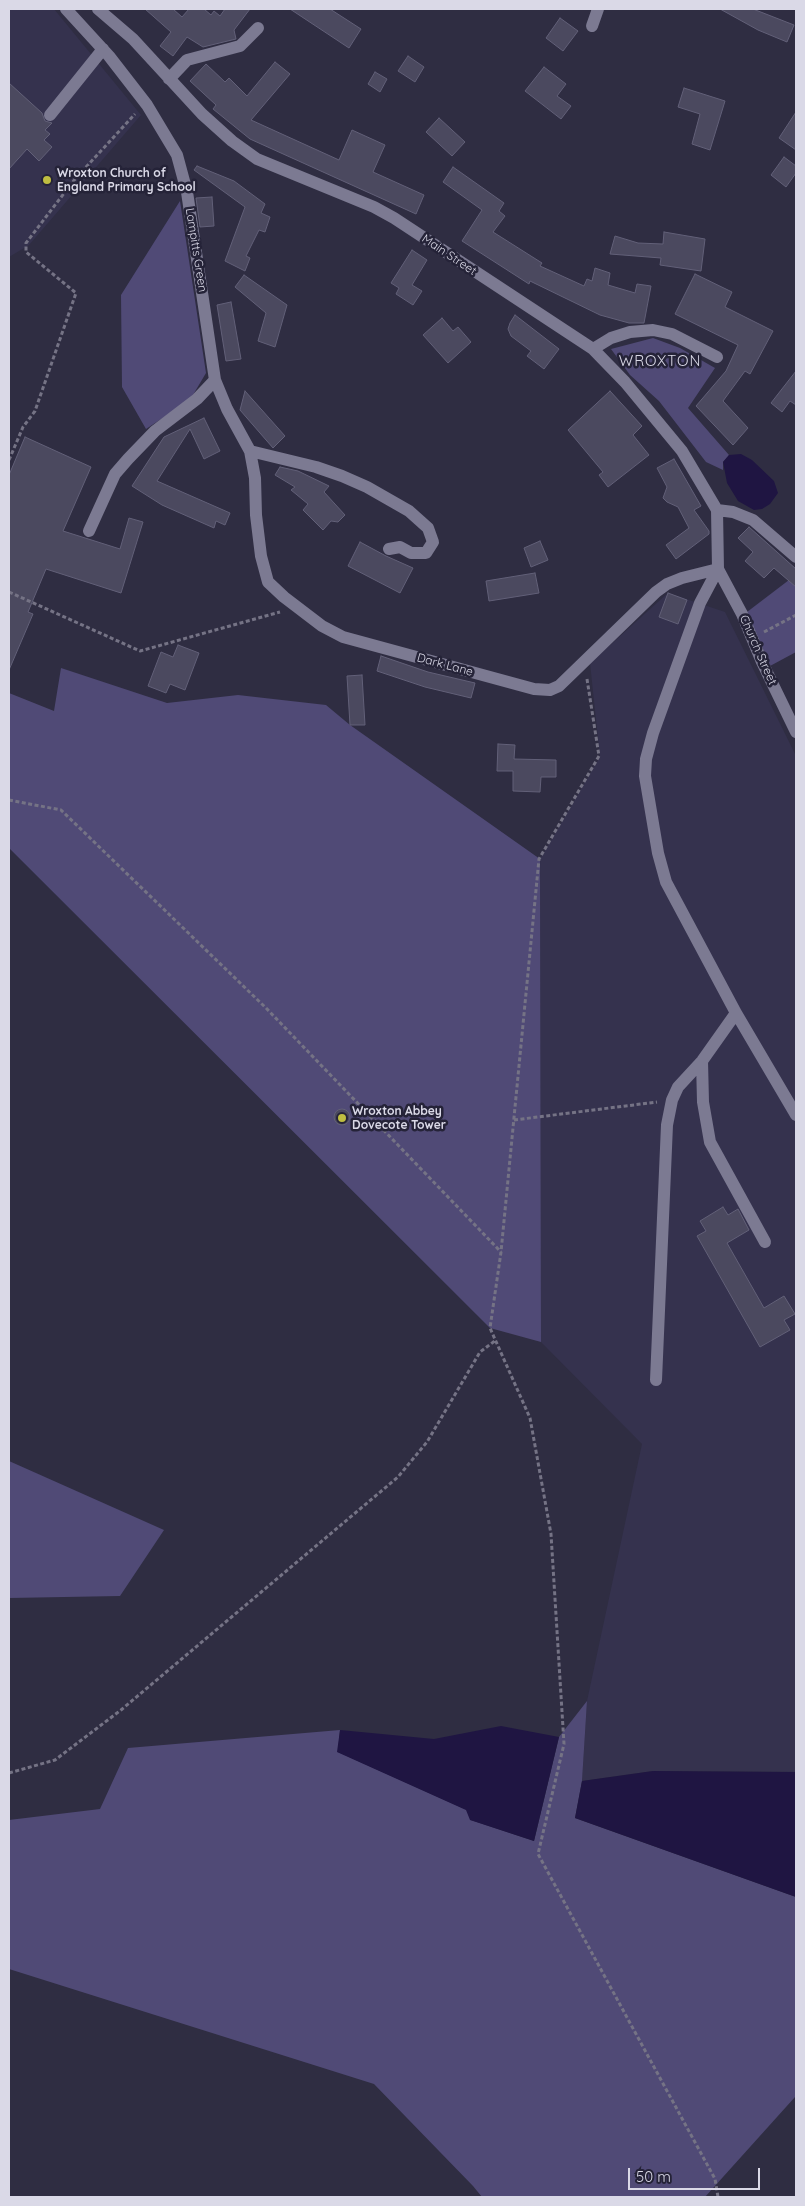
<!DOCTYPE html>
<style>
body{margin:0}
#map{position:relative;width:805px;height:2206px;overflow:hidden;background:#2f2d42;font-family:Quicksand,sans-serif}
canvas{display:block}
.frame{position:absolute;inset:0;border:10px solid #dad9e7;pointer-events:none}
.scale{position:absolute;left:628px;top:2168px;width:132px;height:22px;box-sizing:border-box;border:2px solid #dad9e7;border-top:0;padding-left:6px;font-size:15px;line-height:18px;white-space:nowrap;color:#dad9e7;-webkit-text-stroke:4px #252338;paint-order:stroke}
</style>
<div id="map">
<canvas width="805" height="2206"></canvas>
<div class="frame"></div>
<div class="scale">50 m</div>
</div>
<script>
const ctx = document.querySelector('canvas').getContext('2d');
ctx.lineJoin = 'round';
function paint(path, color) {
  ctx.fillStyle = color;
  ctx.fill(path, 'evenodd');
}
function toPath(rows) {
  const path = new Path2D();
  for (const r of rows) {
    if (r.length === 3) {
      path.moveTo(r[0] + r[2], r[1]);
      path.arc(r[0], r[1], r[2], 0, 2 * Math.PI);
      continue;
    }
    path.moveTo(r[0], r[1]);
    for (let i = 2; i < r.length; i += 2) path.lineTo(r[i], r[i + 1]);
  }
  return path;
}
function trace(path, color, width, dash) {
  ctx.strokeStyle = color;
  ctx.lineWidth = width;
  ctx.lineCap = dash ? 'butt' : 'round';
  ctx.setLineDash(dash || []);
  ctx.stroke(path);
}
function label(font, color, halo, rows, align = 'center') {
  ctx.font = font + ' Quicksand,sans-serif';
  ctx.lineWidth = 5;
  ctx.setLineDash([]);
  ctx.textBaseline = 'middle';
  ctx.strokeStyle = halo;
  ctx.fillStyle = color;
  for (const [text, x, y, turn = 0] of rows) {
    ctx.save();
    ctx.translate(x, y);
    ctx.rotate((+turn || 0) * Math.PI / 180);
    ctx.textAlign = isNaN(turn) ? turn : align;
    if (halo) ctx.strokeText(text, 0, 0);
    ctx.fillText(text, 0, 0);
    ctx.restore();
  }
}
const built = toPath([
 [9,9,54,9,141,115,29,245,9,257],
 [668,593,725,612,796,756,796,1772,653,1771,582,1781,587,1701,642,1444,541,1342,540,859,600,757,590,663]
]);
const green = toPath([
 [180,201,206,373,190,400,146,429,122,387,121,295],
 [653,338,680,348,715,368,688,408,729,455,723,462,723,470,706,462,659,401,630,375,611,349],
 [789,580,796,587,796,652,770,666,747,612],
 [61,668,167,703,238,695,326,705,350,725,540,859,541,1342,490,1328,9,848,9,693,54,711],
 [9,1461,164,1530,120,1596,9,1598],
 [587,1701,582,1781,575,1818,796,1897,796,2099,795,2097,705,2197,482,2197,473,2186,374,2084,9,1969,9,1820,100,1809,128,1748,340,1730,338,1752,467,1810,471,1820,534,1841,559,1737]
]);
const water = toPath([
 [741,454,752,460,774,481,778,493,770,504,762,509,754,510,738,501,727,483,723,462,729,455],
 [501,1726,559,1737,534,1841,470,1820,466,1810,337,1752,340,1730,434,1739],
 [653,1771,796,1772,796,1897,575,1818,582,1781]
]);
const building = toPath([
 [145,9,173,9,182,17,189,9,204,9,211,15,214,11,220,16,225,9,250,9,234,30,236,39,203,47,187,37,173,56,160,46,171,32,145,9],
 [290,9,330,9,361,29,349,48,290,9],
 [720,9,753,9,794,25,787,42,758,30,720,9],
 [560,18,578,31,563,51,546,38,560,18],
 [408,56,424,67,415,82,398,71,408,56],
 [275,62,290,74,251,120,339,160,352,130,385,145,373,172,424,195,416,214,250,139,213,109,216,105,190,81,206,64,225,82,229,78,247,96,275,62],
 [544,67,566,84,557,96,571,106,561,119,525,91,544,67],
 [375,72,387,79,380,92,368,84,375,72],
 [9,83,42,113,45,121,52,123,45,130,50,134,44,140,52,147,39,161,27,149,9,169,9,83],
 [684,88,725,101,710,150,692,144,700,114,678,107,684,88],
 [796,112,796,150,779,138,796,112],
 [439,118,465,142,452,156,426,132,439,118],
 [784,157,796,166,796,173,786,187,771,175,784,157],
 [197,166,234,181,265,204,261,213,270,217,265,232,259,230,246,256,250,258,245,271,225,261,245,207,194,170,197,166],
 [453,167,504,203,499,211,505,216,493,232,542,263,540,266,584,286,587,279,592,281,595,268,610,273,608,285,635,293,637,284,651,286,644,323,629,323,600,315,530,281,529,284,462,241,482,210,443,182,453,167],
 [212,197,214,226,200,227,196,198,212,197],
 [664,232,705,239,701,271,660,265,661,258,610,254,615,236,638,243,663,244,664,232],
 [412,250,427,260,412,285,422,291,413,305,396,294,399,288,391,283,412,250],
 [695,274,732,292,725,307,773,331,750,374,745,371,723,401,748,428,733,445,696,406,726,371,738,345,675,314,695,274],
 [244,275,287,305,275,347,258,341,266,313,235,287,244,275],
 [231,302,241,359,226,361,217,305,231,302],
 [515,315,559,349,544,369,527,356,531,351,511,336,508,329,510,323,515,315],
 [442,318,453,331,458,327,471,342,448,363,423,335,442,318],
 [796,371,796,405,790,401,782,412,771,403,796,371],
 [245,391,285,436,273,448,240,410,245,391],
 [610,391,642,426,633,435,649,455,608,487,599,475,603,472,568,430,610,391],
 [204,418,220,451,204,459,190,429,157,481,230,513,225,525,216,521,214,528,162,505,132,486,164,437,204,418],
 [25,437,91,467,63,531,120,549,129,518,143,522,121,593,46,569,28,612,33,614,9,670,9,475,25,437],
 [674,459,701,506,694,510,709,531,709,534,676,559,666,545,689,528,678,507,667,502,663,498,667,487,657,468,674,459],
 [280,467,298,471,329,486,324,492,345,515,338,522,331,521,323,530,303,510,308,504,291,490,295,487,275,475,280,467],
 [749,527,796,569,796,587,774,568,764,578,745,561,753,552,738,538,749,527],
 [540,541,548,560,531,567,524,548,540,541],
 [360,542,386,556,413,568,400,593,348,566,360,542],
 [535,573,539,593,489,601,486,581,535,573],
 [668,593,687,600,678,624,659,617,668,593],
 [178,645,199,653,185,690,170,684,166,693,148,686,161,652,173,657,178,645],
 [381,656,428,672,475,683,471,698,425,687,377,671,381,656],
 [362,675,365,725,350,725,347,676,362,675],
 [498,744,515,745,514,759,556,760,556,777,541,777,540,792,513,791,513,771,497,771,498,744],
 [342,1117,8],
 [723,1207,728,1215,738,1209,749,1230,727,1243,764,1308,784,1296,795,1314,784,1320,790,1330,760,1347,697,1236,706,1231,700,1221,723,1207]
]);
const path = toPath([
 [9,460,23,427,35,411,76,293,26,252,26,243,75,179,135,114],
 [9,592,140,651,280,612],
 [764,632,796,615],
 [587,679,599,756,539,859,501,1252,490,1328,530,1418,551,1534,564,1744,538,1854,715,2179,718,2197],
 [9,800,61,810,266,1008,501,1252],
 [514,1120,657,1102],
 [9,1773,55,1760,121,1710,398,1477,427,1442,480,1352,496,1340]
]);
const minor = toPath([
 [66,9,109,56,147,105,177,155,187,192,215,380,227,409,250,451,255,478,256,515,261,556,268,582,284,597,322,626,343,637,534,689,550,690,559,686,656,592,667,584,682,578,718,569],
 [98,9,133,39,202,114,232,141,257,159,374,207,394,218,593,349,625,382,682,451,717,510,718,569,742,614,762,662,796,732],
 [592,26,598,9],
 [169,79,187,60,240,46,258,28],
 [50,115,103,49],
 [593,349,611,338,630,332,653,330,672,334,717,357],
 [250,451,316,467,342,476,367,487,409,511,428,528,433,542,426,553,411,553,400,547,389,549],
 [717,510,733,512,753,520,796,557],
 [89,531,115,474,128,459,155,431,197,399,215,380],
 [718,569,700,603,653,733,646,759,645,776,658,853,666,882,736,1013,796,1115],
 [702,1061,703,1102,710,1142,765,1242],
 [656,1380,667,1125,672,1100,678,1087,702,1061,736,1013]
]);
const markers = [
 [47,180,5,"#bfbe41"],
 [342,1118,5,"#bfbe41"]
];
const poiNames = [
 ["Wroxton Church of",57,173],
 ["England Primary School",57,187],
 ["Wroxton Abbey",352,1111],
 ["Dovecote Tower",352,1125]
];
const streetNames = [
 ["Lampitts Green",196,250,81],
 ["Main Street",449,255,34],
 ["Church Street",758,650,66],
 ["Dark Lane",445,665,15]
];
const quarterNames = [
 ["WROXTON",660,361]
];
paint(built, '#35324e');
paint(green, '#504a76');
paint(water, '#1f1542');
paint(building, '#4b495f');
trace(building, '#626078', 1);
trace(path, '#757385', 3, [4, 2.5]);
trace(minor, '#7c7a92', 12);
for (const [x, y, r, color] of markers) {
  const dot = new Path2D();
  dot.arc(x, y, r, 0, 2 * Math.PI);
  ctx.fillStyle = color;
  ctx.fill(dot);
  trace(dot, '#252338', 2);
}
label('bold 12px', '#dad9e7', '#252338', poiNames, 'left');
label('12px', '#dad9e7', '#252338', streetNames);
ctx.letterSpacing = '1px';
label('15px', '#dad9e7', '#252338', quarterNames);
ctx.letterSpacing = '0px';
</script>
